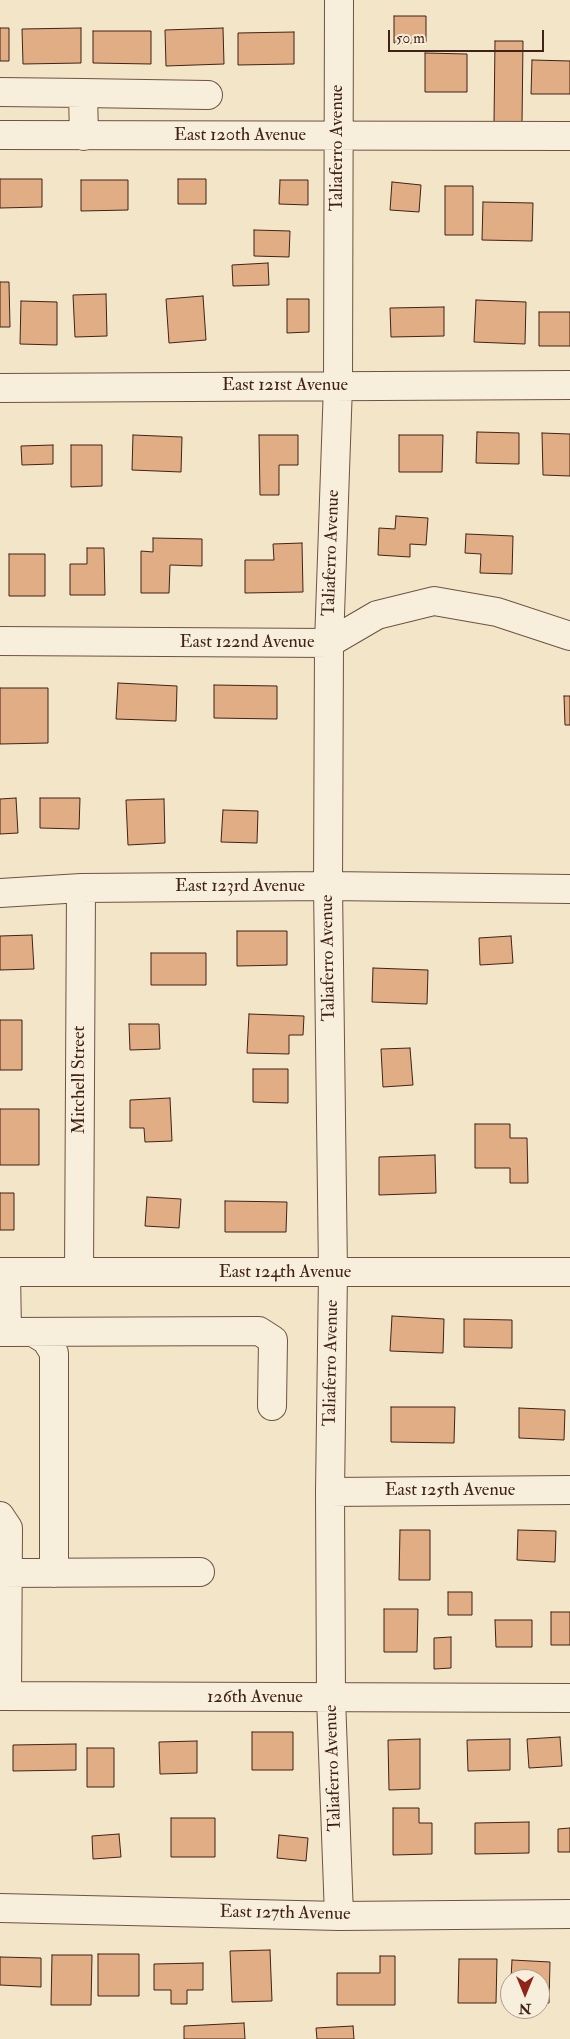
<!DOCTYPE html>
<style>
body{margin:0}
#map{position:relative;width:570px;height:2039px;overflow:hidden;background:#f3e5c7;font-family:"IM FELL Double Pica",serif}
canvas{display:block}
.north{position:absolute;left:500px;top:1969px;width:50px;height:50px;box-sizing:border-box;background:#f7eedb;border:1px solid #ae9c8d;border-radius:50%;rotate:180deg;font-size:14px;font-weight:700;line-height:20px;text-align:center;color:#412217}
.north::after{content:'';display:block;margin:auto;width:18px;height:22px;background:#8f2418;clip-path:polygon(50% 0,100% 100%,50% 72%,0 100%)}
.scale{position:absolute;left:388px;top:30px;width:156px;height:22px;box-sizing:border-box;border:2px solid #412217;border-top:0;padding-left:6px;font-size:15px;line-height:18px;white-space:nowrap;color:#412217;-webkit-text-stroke:4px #f7eedb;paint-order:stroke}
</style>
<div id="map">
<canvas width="570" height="2039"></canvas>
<div class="north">N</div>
<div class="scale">50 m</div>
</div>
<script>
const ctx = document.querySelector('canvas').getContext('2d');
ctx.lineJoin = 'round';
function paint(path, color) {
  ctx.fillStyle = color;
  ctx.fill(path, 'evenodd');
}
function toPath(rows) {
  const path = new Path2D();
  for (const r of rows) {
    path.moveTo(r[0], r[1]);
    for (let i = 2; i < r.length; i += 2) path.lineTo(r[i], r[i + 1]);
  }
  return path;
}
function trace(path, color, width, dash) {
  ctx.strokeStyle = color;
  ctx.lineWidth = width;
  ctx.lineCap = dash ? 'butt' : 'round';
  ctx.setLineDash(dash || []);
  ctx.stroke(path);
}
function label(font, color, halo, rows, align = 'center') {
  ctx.font = font + ' "IM FELL Double Pica",serif';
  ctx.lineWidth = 4;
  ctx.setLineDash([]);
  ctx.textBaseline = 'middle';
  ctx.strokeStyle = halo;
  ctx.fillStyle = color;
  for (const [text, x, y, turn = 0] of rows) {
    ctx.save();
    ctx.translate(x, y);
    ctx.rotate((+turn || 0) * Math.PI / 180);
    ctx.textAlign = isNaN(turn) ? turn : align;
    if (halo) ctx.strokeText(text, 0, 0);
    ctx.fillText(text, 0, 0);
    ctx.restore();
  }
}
const building = toPath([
 [394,16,426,16,426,43,394,43,394,16],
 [0,28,9,28,9,61,0,61,0,28],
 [81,28,81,63,23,64,22,29,81,28],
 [223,28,224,64,166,66,165,30,223,28],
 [93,31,151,31,151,64,93,63,93,31],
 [294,32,294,64,238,65,238,33,294,32],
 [495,41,523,41,522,123,494,123,495,41],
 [425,53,467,54,467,92,425,92,425,53],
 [532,60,570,61,570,94,531,94,532,60],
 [0,179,42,179,42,207,0,208,0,179],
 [178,179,206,179,206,204,178,204,178,179],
 [81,180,128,180,128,210,81,211,81,180],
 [280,180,308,180,308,205,279,204,280,180],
 [392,182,421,185,419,212,390,210,392,182],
 [445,186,473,186,473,235,445,235,445,186],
 [483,202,533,203,532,241,482,240,483,202],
 [254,230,290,231,289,257,254,256,254,230],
 [268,263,269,285,233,286,232,265,268,263],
 [0,282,9,282,10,327,0,327,0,282],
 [106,294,107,336,75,337,73,295,106,294],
 [203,296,206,340,169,343,166,299,203,296],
 [287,299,309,299,309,332,287,333,287,299],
 [476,300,526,302,525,344,474,342,476,300],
 [21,301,57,302,57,345,20,344,21,301],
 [444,307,444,336,391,337,390,308,444,307],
 [539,312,570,312,570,346,539,346,539,312],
 [477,432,519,433,519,464,476,463,477,432],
 [542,433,570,434,570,476,543,475,542,433],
 [133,435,182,437,181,472,132,470,133,435],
 [259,435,298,435,298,465,279,465,279,495,260,495,259,435],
 [399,435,443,435,442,472,399,472,399,435],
 [53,445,53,464,22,465,21,446,53,445],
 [71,445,102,445,102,486,71,487,71,445],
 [396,516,428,518,426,545,410,544,410,557,378,555,379,528,395,529,396,516],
 [466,534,513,536,512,574,480,573,481,554,465,553,466,534],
 [153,538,202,539,202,566,170,565,169,593,141,593,141,551,153,552,153,538],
 [302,543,303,592,245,593,245,560,274,560,273,544,302,543],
 [87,548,104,548,105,595,70,595,70,564,87,564,87,548],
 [9,554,45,554,45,596,9,596,9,554],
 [118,683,177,686,176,721,116,719,118,683],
 [214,685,277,686,277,719,214,718,214,685],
 [0,688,48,688,48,743,0,744,0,688],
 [564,696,570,696,570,725,565,725,564,696],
 [16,798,18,833,0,834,0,799,16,798],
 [40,798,80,798,79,829,40,828,40,798],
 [164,799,165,843,128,845,126,800,164,799],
 [223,810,258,811,257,843,221,842,223,810],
 [237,931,287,931,287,965,237,966,237,931],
 [32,935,34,969,0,970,0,936,32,935],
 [511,936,513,963,480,965,479,938,511,936],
 [151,953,206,953,206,985,151,985,151,953],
 [373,968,428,970,427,1004,372,1002,373,968],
 [249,1014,304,1016,303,1035,289,1035,289,1054,247,1053,249,1014],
 [0,1020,22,1020,22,1070,0,1070,0,1020],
 [129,1024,159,1024,160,1049,130,1050,129,1024],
 [410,1048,413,1085,383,1087,381,1049,410,1048],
 [253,1069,288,1069,288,1103,253,1102,253,1069],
 [170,1098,172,1141,145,1142,144,1128,130,1128,130,1100,170,1098],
 [0,1109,39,1109,39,1165,0,1165,0,1109],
 [475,1124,510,1124,510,1138,527,1138,528,1183,510,1183,510,1168,475,1168,475,1124],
 [435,1155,436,1193,379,1195,379,1157,435,1155],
 [0,1193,14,1193,14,1230,0,1230,0,1193],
 [147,1197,181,1199,179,1228,145,1226,147,1197],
 [225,1201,287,1202,286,1232,225,1232,225,1201],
 [392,1316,444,1319,443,1353,390,1351,392,1316],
 [464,1319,512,1320,512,1348,464,1347,464,1319],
 [391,1407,455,1407,454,1443,391,1442,391,1407],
 [519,1408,565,1410,564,1440,519,1438,519,1408],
 [400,1530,430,1530,430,1580,399,1580,400,1530],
 [518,1530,556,1531,555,1562,517,1560,518,1530],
 [448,1592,472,1592,472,1615,448,1615,448,1592],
 [384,1609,418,1609,417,1652,384,1652,384,1609],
 [551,1612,570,1612,570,1645,551,1645,551,1612],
 [495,1620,532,1620,532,1647,496,1647,495,1620],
 [451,1637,451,1668,434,1669,434,1638,451,1637],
 [252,1732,293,1732,293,1770,252,1770,252,1732],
 [560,1737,562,1766,529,1768,527,1739,560,1737],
 [420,1739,420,1789,389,1790,388,1740,420,1739],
 [510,1739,510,1770,468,1771,467,1740,510,1739],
 [197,1741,197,1773,160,1774,159,1742,197,1741],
 [76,1744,76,1770,13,1771,13,1745,76,1744],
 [87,1748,114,1748,114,1787,87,1787,87,1748],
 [393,1808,419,1808,419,1823,432,1823,432,1854,393,1855,393,1808],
 [171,1818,215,1818,215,1857,171,1857,171,1818],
 [529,1822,529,1853,475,1854,475,1823,529,1822],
 [570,1828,570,1852,558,1852,558,1829,570,1828],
 [119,1834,121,1857,93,1859,92,1836,119,1834],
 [279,1835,308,1838,306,1861,277,1858,279,1835],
 [270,1950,272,2001,232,2002,230,1951,270,1950],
 [98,1954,139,1954,139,1996,98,1996,98,1954],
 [52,1955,92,1955,91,2005,51,2005,52,1955],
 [380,1956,395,1956,395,2005,337,2005,337,1973,380,1973,380,1956],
 [0,1957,41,1958,41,1987,0,1985,0,1957],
 [459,1959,497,1959,496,2003,458,2003,459,1959],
 [512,1960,550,1962,549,2003,540,2003,540,1979,511,1979,512,1960],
 [203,1963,203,1990,187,1990,187,2004,171,2004,171,1990,154,1990,154,1964,203,1963],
 [244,2023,245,2039,184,2039,184,2026,244,2023],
 [353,2026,354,2039,317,2039,316,2028,353,2026]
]);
const minor = toPath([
 [339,0,338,385,329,643,328,886,333,1273,330,1492,331,1698,339,1916],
 [0,92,83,93,84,136],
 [83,93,208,95],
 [0,135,570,136],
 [0,388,570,385],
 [0,641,329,643,377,615,434,601,497,612,570,636],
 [0,893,81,888,328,886,570,889],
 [0,1272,570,1272],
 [79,1272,81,888],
 [0,1332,7,1332,6,1272],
 [7,1332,259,1331,273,1340,272,1406],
 [33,1332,46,1340,54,1353,54,1573],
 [330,1492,570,1490],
 [0,1516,8,1528,7,1696],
 [0,1573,200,1572],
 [0,1696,570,1698],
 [0,1908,339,1916,570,1914]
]);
const streetNames = [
 ["East 120th Avenue",240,136],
 ["Taliaferro Avenue",338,148,-90],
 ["East 121st Avenue",285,386],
 ["Taliaferro Avenue",332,553,-88],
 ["East 122nd Avenue",247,643],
 ["East 123rd Avenue",240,887],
 ["Taliaferro Avenue",329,958,-91],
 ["Mitchell Street",80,1080,-90],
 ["East 124th Avenue",285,1273],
 ["Taliaferro Avenue",332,1363,-89],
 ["East 125th Avenue",450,1491],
 ["126th Avenue",255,1698],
 ["Taliaferro Avenue",334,1768,-92],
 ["East 127th Avenue",285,1914,1]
];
paint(building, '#e1ad85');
trace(building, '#412217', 1);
trace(minor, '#6e5343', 30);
trace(minor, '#f7eedb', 28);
label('18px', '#412217', '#f7eedb', streetNames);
</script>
